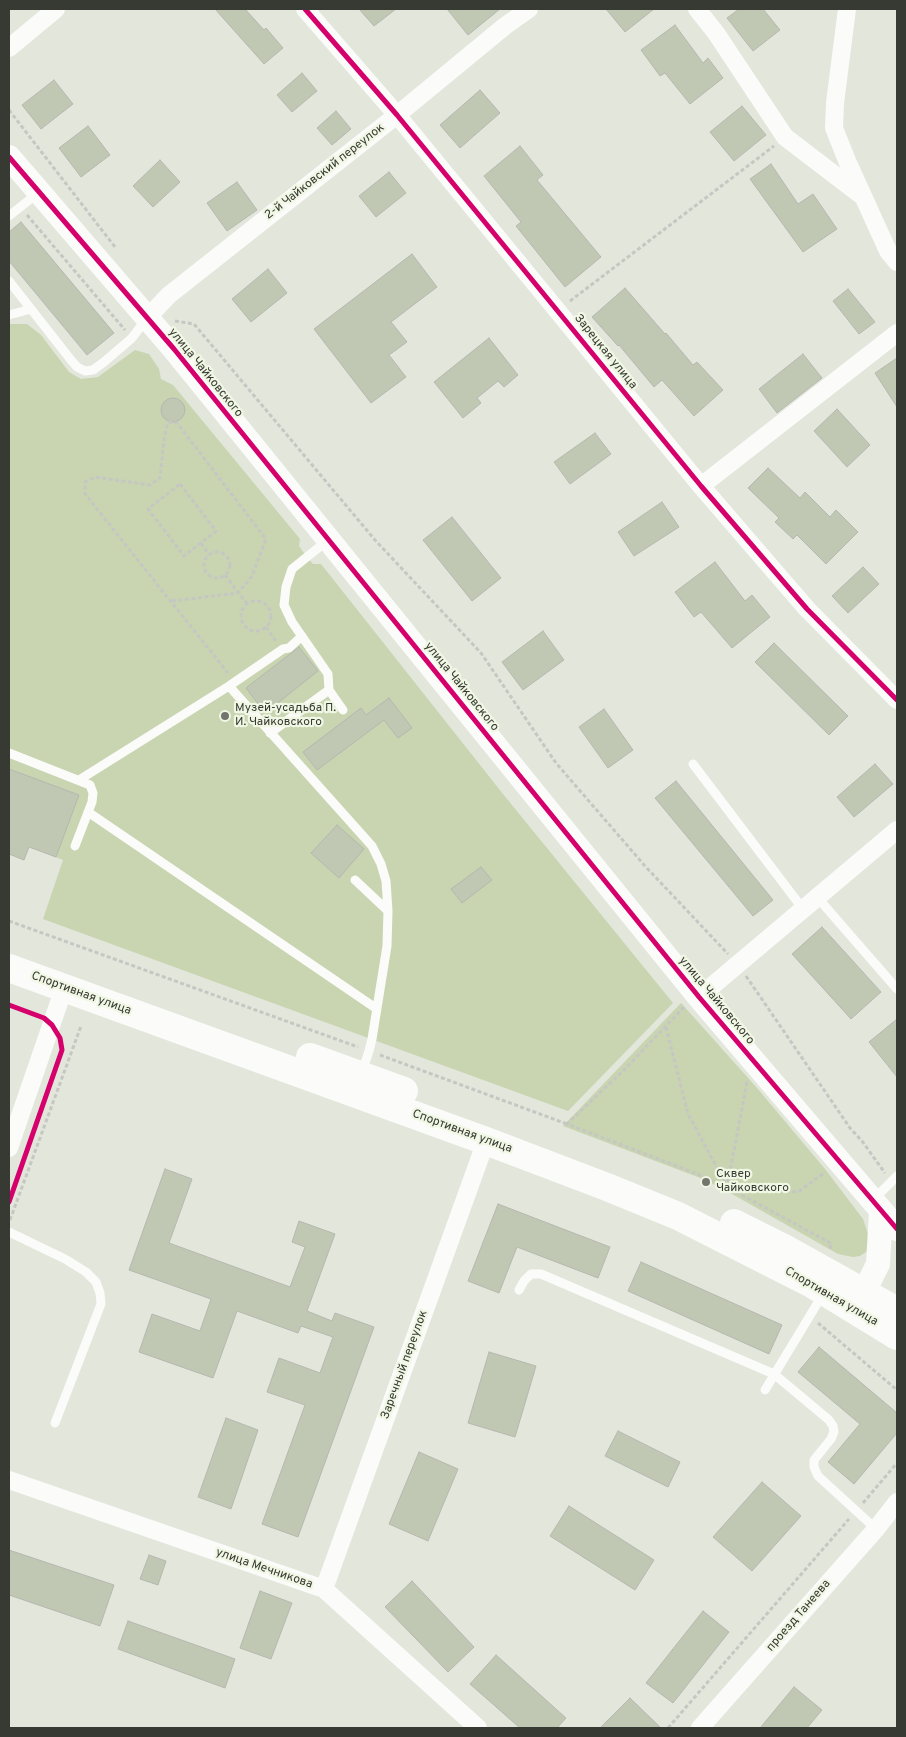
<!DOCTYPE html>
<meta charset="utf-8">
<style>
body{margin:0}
#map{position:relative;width:906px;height:1737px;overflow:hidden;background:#e2e6db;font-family:Overpass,sans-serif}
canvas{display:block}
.frame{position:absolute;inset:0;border:10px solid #373a32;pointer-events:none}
</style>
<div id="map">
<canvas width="906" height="1737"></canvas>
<div class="frame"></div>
</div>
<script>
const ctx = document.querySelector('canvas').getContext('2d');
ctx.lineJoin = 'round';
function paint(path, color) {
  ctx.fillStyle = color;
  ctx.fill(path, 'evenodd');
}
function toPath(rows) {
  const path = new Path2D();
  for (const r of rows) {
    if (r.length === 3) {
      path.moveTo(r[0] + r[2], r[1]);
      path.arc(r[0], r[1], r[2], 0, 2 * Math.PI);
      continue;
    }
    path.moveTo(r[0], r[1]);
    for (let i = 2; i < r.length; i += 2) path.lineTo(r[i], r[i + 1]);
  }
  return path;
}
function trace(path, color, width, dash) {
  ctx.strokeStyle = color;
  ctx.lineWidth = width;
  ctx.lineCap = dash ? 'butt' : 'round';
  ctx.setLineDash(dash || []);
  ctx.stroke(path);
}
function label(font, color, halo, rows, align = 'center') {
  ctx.font = font + ' Overpass,sans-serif';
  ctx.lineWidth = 4.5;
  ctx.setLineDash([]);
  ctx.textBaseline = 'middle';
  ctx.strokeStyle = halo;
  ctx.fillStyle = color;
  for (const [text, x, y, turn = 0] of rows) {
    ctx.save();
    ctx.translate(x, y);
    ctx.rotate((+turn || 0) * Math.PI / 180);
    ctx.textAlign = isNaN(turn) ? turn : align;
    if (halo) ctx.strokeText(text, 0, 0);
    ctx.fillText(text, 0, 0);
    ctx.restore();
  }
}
const green = toPath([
 [9,324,27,324,41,335,69,372,81,379,98,377,135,350,149,354,159,369,161,379,173,385,300,539,299,546,306,556,313,564,321,564,503,794,673,1003,568,1111,43,919,63,860,29,847,24,860,9,854],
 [681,1003,757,1088,825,1169,863,1219,869,1237,869,1246,866,1252,860,1256,853,1257,838,1254,732,1194,703,1179,563,1126]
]);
const building = toPath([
 [215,9,245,9,264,30,266,28,283,48,264,64,215,9],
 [359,9,396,9,374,26,359,9],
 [447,9,500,9,468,35,447,9],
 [606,9,654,9,625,32,606,9],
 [739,9,763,9,780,30,753,51,727,18,739,9],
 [675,25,703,63,708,58,723,78,690,104,665,73,660,76,641,50,675,25],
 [302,73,317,91,292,112,277,95,302,73],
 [54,80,73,104,41,129,22,105,54,80],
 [480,90,500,113,460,148,440,125,480,90],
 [742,106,766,135,734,161,710,132,742,106],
 [336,111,351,129,332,145,317,128,336,111],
 [88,126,110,155,81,177,59,148,88,126],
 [520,146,543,175,537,180,601,257,565,287,516,226,521,222,484,176,520,146],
 [160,160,180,182,153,207,133,186,160,160],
 [771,164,798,204,813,194,837,229,803,252,750,179,771,164],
 [389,172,406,193,376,217,359,196,389,172],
 [237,182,257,210,227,231,207,203,237,182],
 [21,222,114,333,87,355,9,261,9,232,21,222],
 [412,254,437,287,391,322,407,342,389,355,406,377,371,403,314,329,412,254],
 [268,269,287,293,251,322,232,299,268,269],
 [625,288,665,334,666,333,693,365,697,362,723,390,694,416,662,380,654,387,619,345,618,346,592,317,625,288],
 [848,289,875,322,859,334,833,301,848,289],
 [489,338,518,375,504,387,498,381,477,398,481,403,463,418,434,382,489,338],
 [803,354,822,378,777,413,759,389,803,354],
 [897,358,897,407,875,373,897,358],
 [173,410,12],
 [837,409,870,445,847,467,814,431,837,409],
 [595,433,611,454,570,484,554,462,595,433],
 [768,468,800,498,805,492,830,517,836,510,858,532,826,564,797,535,793,539,775,522,779,518,748,488,768,468],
 [662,502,679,527,634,556,618,532,662,502],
 [452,517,501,578,472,601,423,540,452,517],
 [715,562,745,601,752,595,770,617,732,648,701,612,694,617,675,592,715,562],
 [863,567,879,584,848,613,832,596,863,567],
 [543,631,564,660,523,690,502,662,543,631],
 [774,643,848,716,829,735,755,662,774,643],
 [299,647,318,671,265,713,246,688,299,647],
 [389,698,412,728,398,738,384,720,317,770,303,752,361,708,366,715,389,698],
 [604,709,633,750,608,768,579,727,604,709],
 [875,764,893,784,854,817,837,797,875,764],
 [9,769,79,795,56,857,29,847,24,860,9,854,9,769],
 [676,781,773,900,753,916,655,798,676,781],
 [337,825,364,849,339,878,311,853,337,825],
 [481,867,492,880,462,903,451,889,481,867],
 [822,927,881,992,851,1019,792,954,822,927],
 [897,1019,897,1077,869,1042,897,1019],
 [165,1169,192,1179,169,1243,290,1287,305,1247,292,1242,299,1221,335,1234,307,1311,332,1321,335,1313,374,1327,298,1537,262,1524,305,1405,267,1392,279,1358,320,1373,333,1337,301,1326,298,1333,237,1311,213,1378,139,1352,152,1314,200,1331,211,1299,129,1270,165,1169],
 [498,1204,610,1247,598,1278,517,1247,499,1293,468,1281,498,1204],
 [641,1262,782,1325,769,1354,628,1291,641,1262],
 [819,1347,897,1413,897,1433,854,1484,828,1462,860,1424,798,1372,819,1347],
 [489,1352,536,1366,515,1437,468,1423,489,1352],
 [226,1418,258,1430,231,1509,198,1497,226,1418],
 [618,1431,680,1462,668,1487,605,1456,618,1431],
 [419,1452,458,1469,428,1541,389,1524,419,1452],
 [762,1482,801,1516,752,1571,713,1537,762,1482],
 [569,1506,654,1560,635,1590,550,1536,569,1506],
 [9,1550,114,1585,100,1626,9,1595,9,1550],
 [149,1555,166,1561,158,1585,140,1579,149,1555],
 [412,1581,474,1647,448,1672,385,1607,412,1581],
 [260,1591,292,1603,271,1659,240,1648,260,1591],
 [703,1611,729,1632,673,1703,646,1683,703,1611],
 [128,1621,235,1659,225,1688,118,1649,128,1621],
 [496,1655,566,1718,557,1728,520,1728,470,1684,496,1655],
 [794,1687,822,1710,807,1728,760,1728,794,1687],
 [630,1698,661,1728,600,1728,630,1698]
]);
const path = toPath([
 [9,110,115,247],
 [27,215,125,330],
 [570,301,774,146],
 [175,321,194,324,375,540,481,653,556,763,645,866,728,954],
 [180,484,216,531,184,556,148,509,180,484],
 [201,543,209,555],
 [217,565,13],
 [225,575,247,604],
 [172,601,238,593,252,576,266,539,177,423,168,422,164,439,160,478,150,485,95,477,85,482,85,494,228,673],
 [256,616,15],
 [266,627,276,641],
 [9,921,358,1047],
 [746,976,850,1128,862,1141,885,1173],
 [684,1007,624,1070,567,1124,695,1173,727,1187,798,1192,824,1173],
 [666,1027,688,1114,727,1186],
 [380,1055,567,1124],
 [747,1082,727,1187,832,1244,829,1250],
 [10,1220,81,1026],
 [818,1323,897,1390],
 [863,1503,897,1463],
 [668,1728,849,1519]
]);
const lane = toPath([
 [9,216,38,193],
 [9,281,71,360,77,367,85,371,93,370,104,362,132,338,147,318],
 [9,315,31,309],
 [229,686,372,846,381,864,386,881,388,911],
 [329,690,343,710],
 [270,733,329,690,328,674,292,622,284,605,286,587,292,569,328,540],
 [9,753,90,785,93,793,92,802,75,846],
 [693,764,803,909],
 [79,780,229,686,283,649,289,648,302,636],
 [88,812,377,1009],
 [355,880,388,911,387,946,372,1039,369,1051,362,1072],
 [817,897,897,989],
 [874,1199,897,1176],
 [9,1232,65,1259,86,1272,96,1282,100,1293,101,1304,55,1423],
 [519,1290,524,1281,531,1274,541,1274,774,1374,829,1420,833,1426,834,1432,831,1439,814,1460,814,1467,818,1476,876,1529],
 [765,1390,823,1294]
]);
const street = toPath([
 [305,9,397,115,701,486,807,609,897,700],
 [697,9,716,33,785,137,861,195],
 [847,9,835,103,834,128,848,163,888,251,897,262],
 [9,48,56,9],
 [147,318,169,295,397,115,505,26,529,9],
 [701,486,897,333],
 [699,997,897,830],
 [9,1148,64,988],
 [9,1480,324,1589,478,1728],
 [324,1589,486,1141],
 [700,1728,876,1529,897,1502]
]);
const secondary = toPath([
 [9,157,174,349,699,997,897,1229],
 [856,1308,878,1264,881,1212]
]);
const highway = toPath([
 [9,968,486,1141,607,1187,678,1216,812,1284,897,1336],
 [310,1057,404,1091],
 [734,1223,784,1248,897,1311]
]);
const cycleway = toPath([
 [305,9,397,115,701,486,807,609,897,700],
 [9,157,174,349,699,997,897,1229],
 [9,1005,44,1018,52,1025,60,1038,62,1050,9,1202]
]);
const markers = [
 [225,716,5,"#73766d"],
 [706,1182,5,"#73766d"]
];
const streetNames = [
 ["2-й Чайковский переулок",325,172,-38],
 ["Зарецкая улица",605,352,51],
 ["улица Чайковского",205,373,51],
 ["улица Чайковского",461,687,51],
 ["Спортивная улица",81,994,20],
 ["улица Чайковского",716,1001,50],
 ["Спортивная улица",462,1132,20],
 ["Спортивная улица",831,1297,30],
 ["Заречный переулок",405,1365,-70],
 ["улица Мечникова",264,1569,19],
 ["проезд Танеева",799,1616,-49]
];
const poiNames = [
 ["Музей-усадьба П.",235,709],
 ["И. Чайковского",235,723],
 ["Сквер",716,1175],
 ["Чайковского",716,1189]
];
paint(green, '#c8d5b0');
paint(building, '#c0c7b2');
trace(building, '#b5b8b0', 1);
trace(path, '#c6c7c2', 3, [4, 2.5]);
trace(lane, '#fbfbfa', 9);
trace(street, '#fbfbfa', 18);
trace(secondary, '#fbfbfa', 24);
trace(highway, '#fbfbfa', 28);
trace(cycleway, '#d6006c', 5);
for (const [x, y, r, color] of markers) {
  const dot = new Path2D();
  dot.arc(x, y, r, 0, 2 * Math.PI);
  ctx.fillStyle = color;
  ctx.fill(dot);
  trace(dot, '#f0f7e4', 2);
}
label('12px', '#373a32', '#f0f7e4', streetNames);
label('12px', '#373a32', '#f0f7e4', poiNames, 'left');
</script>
